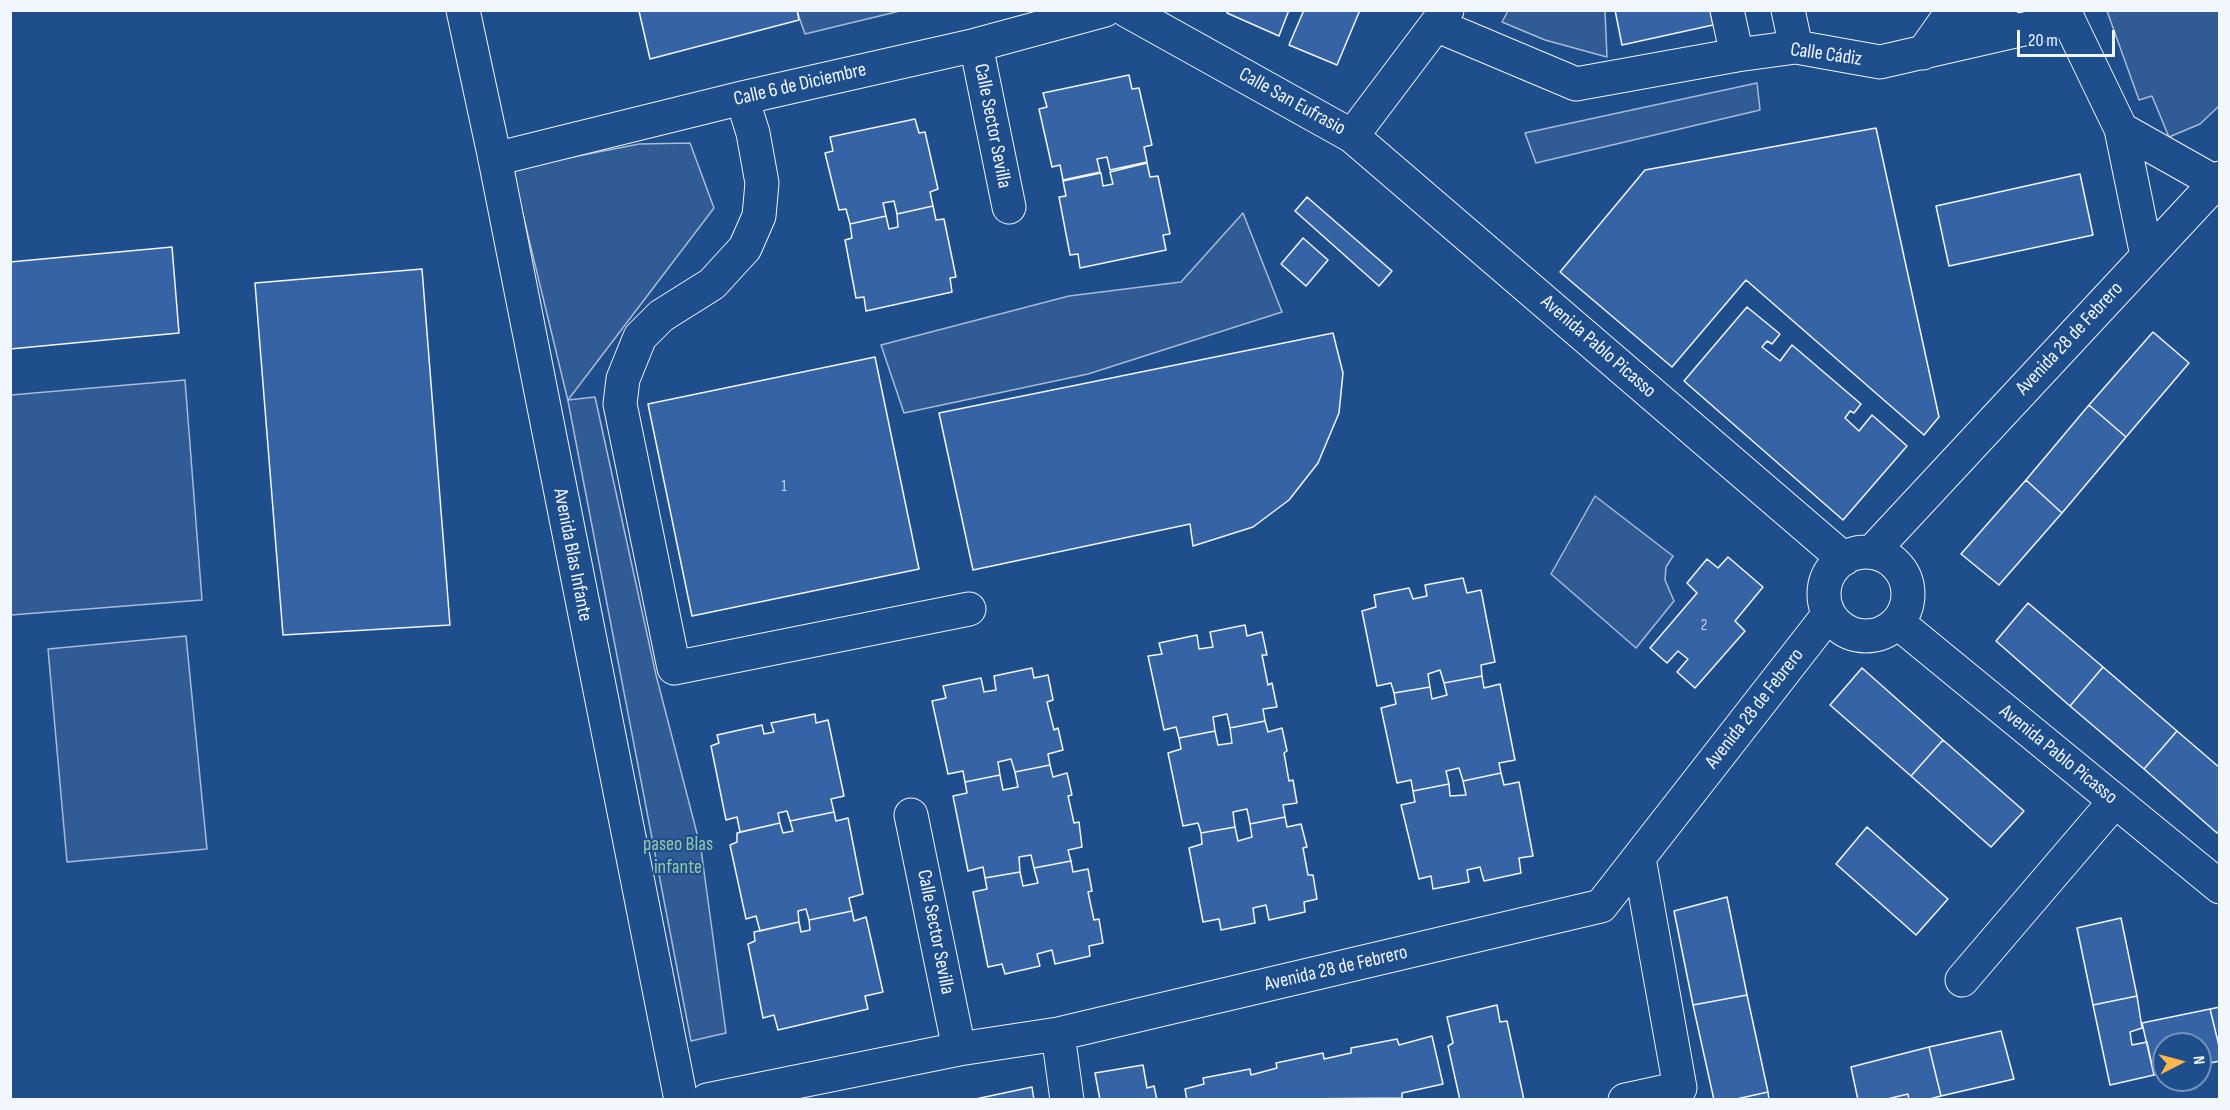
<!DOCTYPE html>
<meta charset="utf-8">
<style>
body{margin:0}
#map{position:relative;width:2230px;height:1110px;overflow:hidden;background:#1f4e8c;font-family:"Sofia Sans Condensed",sans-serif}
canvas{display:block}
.frame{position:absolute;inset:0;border:12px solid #f2f6ff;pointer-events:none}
.north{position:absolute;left:2152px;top:1032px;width:60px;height:60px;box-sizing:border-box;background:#1f4e8c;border:2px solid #7391ba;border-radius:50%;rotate:84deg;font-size:16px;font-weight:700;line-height:24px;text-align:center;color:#f2f6ff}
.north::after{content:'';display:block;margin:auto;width:21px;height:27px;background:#ffb74d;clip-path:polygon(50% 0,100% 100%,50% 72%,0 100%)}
.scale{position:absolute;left:2017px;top:30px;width:98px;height:27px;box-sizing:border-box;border:3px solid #f2f6ff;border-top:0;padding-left:8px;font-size:18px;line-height:21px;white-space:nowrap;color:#f2f6ff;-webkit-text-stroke:4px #1f4e8c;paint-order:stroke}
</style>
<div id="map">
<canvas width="2230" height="1110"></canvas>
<div class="frame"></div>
<div class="north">N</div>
<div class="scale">20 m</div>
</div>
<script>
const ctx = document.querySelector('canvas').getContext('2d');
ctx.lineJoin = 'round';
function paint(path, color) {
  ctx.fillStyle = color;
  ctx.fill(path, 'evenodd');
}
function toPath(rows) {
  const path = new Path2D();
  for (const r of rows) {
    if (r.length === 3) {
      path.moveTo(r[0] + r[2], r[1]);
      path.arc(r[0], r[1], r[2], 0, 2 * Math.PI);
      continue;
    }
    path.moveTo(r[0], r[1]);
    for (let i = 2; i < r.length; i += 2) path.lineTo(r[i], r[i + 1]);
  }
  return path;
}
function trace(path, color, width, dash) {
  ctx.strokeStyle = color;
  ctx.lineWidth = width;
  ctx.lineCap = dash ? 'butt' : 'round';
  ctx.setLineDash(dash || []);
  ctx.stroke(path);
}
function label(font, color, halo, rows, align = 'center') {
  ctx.font = font + ' "Sofia Sans Condensed",sans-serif';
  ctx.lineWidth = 4.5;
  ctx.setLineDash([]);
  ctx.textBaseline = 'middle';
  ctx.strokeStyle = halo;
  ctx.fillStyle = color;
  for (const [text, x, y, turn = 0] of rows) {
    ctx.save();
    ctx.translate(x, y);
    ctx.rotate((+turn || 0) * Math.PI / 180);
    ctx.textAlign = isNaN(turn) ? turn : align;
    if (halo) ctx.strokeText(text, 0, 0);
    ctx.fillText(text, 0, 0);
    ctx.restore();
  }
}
const built = toPath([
 [797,11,900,11,805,34,797,11],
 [1508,11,1605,11,1607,57,1545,40,1502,22,1508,11],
 [2107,11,2219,11,2219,106,2200,124,2169,137,2152,96,2139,100,2107,11],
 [1757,83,1760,110,1536,163,1525,133,1757,83],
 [690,143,714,208,568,400,595,397,656,675,701,849,726,1033,691,1041,568,401,512,169,639,144,690,143],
 [1243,213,1282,312,1088,374,904,413,881,345,1069,296,1181,282,1243,213],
 [185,380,202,600,11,615,11,395,185,380],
 [1595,496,1673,556,1666,567,1665,580,1674,601,1636,648,1551,574,1595,496],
 [186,636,207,849,67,862,48,649,186,636]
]);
const building = toPath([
 [797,10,799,20,650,59,639,11,797,10],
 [1228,10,1289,10,1279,36,1227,13,1228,10],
 [1304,10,1360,10,1337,65,1289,45,1304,10],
 [1615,10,1710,10,1713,25,1622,45,1615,10],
 [1129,75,1132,89,1139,88,1152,145,1144,147,1147,162,1110,170,1107,157,1097,159,1100,172,1063,180,1060,165,1052,167,1039,109,1047,107,1043,93,1129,75],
 [915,119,919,133,925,132,938,189,930,192,933,206,897,214,894,201,883,203,886,216,850,224,846,209,839,210,825,153,833,151,830,137,915,119],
 [1876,128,1939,417,1924,435,1746,280,1672,367,1560,272,1645,170,1876,128],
 [1147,163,1150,177,1158,176,1170,234,1163,235,1166,250,1080,268,1078,254,1070,255,1059,197,1066,196,1063,181,1101,173,1103,186,1113,184,1110,172,1147,163],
 [2080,174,2093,235,1949,266,1936,206,2080,174],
 [1307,197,1392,271,1379,286,1295,211,1307,197],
 [933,206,936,220,944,219,956,277,950,278,952,292,866,311,864,297,856,298,845,240,852,238,850,224,886,216,889,229,898,227,897,214,933,206],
 [1303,238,1328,260,1306,286,1281,264,1303,238],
 [172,247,179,333,10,349,10,262,172,247],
 [422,269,450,625,283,635,255,283,422,269],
 [1747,307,1780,334,1772,344,1767,341,1762,347,1780,361,1792,345,1861,404,1854,413,1850,411,1845,418,1859,431,1872,415,1907,446,1843,520,1684,381,1747,307],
 [2153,332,2189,363,2126,437,2089,405,2153,332],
 [1333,333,1343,373,1339,413,1318,463,1289,500,1253,527,1193,546,1190,524,973,570,939,413,1333,333],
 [875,357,919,569,692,616,648,404,875,357],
 [2089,405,2126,437,2062,513,2026,480,2089,405],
 [2026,480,2062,513,1999,585,1961,554,2026,480],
 [1728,557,1763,587,1735,621,1745,631,1695,688,1677,672,1688,659,1678,651,1667,663,1650,648,1697,593,1687,583,1707,559,1718,568,1728,557],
 [1463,578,1467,593,1481,590,1495,662,1481,665,1482,676,1444,683,1440,670,1428,674,1430,687,1394,693,1391,683,1377,686,1362,611,1376,607,1374,595,1409,588,1413,599,1427,596,1425,585,1463,578],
 [2028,603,2103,667,2070,706,1996,641,2028,603],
 [1245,625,1247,636,1262,632,1267,655,1262,655,1268,685,1272,683,1277,707,1263,709,1265,721,1230,728,1227,714,1213,717,1215,731,1179,738,1176,727,1164,730,1148,656,1162,654,1159,643,1197,635,1199,649,1213,647,1210,632,1245,625],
 [2103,667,2177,731,2144,769,2070,706,2103,667],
 [1032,668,1034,678,1048,675,1053,700,1047,702,1054,730,1058,728,1063,750,1048,754,1050,765,1015,772,1011,759,998,762,1000,775,965,782,963,771,948,774,932,701,946,698,943,686,981,678,984,692,996,690,994,676,1032,668],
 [1862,668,1943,740,1911,776,1830,705,1862,668],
 [1482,676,1484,688,1500,684,1515,760,1499,763,1501,773,1463,781,1459,768,1446,771,1449,784,1413,791,1411,780,1397,783,1381,708,1396,704,1394,693,1430,687,1432,699,1447,695,1444,683,1482,676],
 [815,714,816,723,828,720,844,796,831,799,834,812,790,821,787,811,778,813,780,823,740,832,737,817,726,820,711,746,719,743,717,735,762,725,764,734,774,732,771,723,815,714],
 [1265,721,1268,732,1282,728,1287,751,1284,753,1289,781,1293,780,1297,803,1283,805,1285,817,1250,824,1247,809,1233,812,1235,827,1201,833,1198,823,1183,826,1168,753,1181,749,1179,738,1215,731,1218,745,1232,743,1230,728,1265,721],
 [2177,731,2220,768,2220,830,2217,833,2144,769,2177,731],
 [1943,740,2024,811,1991,847,1911,776,1943,740],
 [1050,765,1053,777,1067,773,1072,795,1068,796,1074,823,1079,822,1082,847,1068,850,1071,861,1034,868,1031,855,1019,857,1020,872,985,878,983,867,968,871,953,796,967,793,965,782,1000,775,1003,790,1018,787,1015,772,1050,765],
 [1501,773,1504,785,1519,782,1533,856,1519,858,1521,873,1484,881,1480,867,1467,870,1469,882,1433,889,1431,876,1419,879,1401,805,1415,802,1413,791,1449,784,1450,796,1466,795,1463,781,1501,773],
 [834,812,836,821,848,818,863,894,849,898,852,911,809,920,806,909,798,911,799,922,760,931,756,916,746,919,730,845,737,842,737,833,780,823,783,833,793,831,790,821,834,812],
 [1285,817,1287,827,1301,824,1307,847,1303,848,1308,875,1313,875,1317,899,1304,902,1305,912,1269,920,1266,905,1253,908,1255,923,1221,930,1219,919,1203,922,1189,848,1202,844,1201,833,1235,827,1238,841,1252,837,1250,824,1285,817],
 [1867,827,1948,899,1916,935,1836,864,1867,827],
 [1071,861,1073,872,1088,869,1092,891,1088,892,1094,920,1099,919,1103,943,1089,946,1090,956,1055,964,1052,950,1037,954,1040,966,1005,974,1002,964,988,967,973,892,987,889,985,878,1020,872,1023,886,1038,883,1034,868,1071,861],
 [1727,897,1747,995,1693,1005,1674,911,1727,897],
 [852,911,854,921,866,917,883,992,865,996,868,1009,778,1030,774,1015,763,1018,748,944,755,941,754,932,799,922,801,932,810,930,809,920,852,911],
 [2121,918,2137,996,2093,1005,2077,928,2121,918],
 [1747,995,1768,1092,1732,1100,1714,1100,1693,1005,1747,995],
 [2137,996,2142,1028,2130,1032,2132,1045,2147,1042,2154,1075,2110,1085,2093,1005,2137,996],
 [1497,1005,1500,1022,1507,1021,1524,1100,1460,1100,1448,1046,1453,1043,1447,1017,1497,1005],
 [2220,1007,2220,1050,2210,1009,2220,1007],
 [2210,1009,2220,1050,2220,1061,2200,1065,2200,1044,2164,1044,2164,1073,2154,1075,2142,1023,2210,1009],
 [2001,1031,2014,1079,1941,1096,1929,1047,2001,1031],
 [1432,1036,1443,1084,1402,1093,1402,1098,1187,1100,1185,1089,1204,1084,1203,1078,1250,1069,1251,1075,1277,1068,1276,1063,1323,1053,1324,1059,1351,1053,1351,1048,1397,1039,1399,1045,1432,1036],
 [1929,1047,1941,1096,1926,1100,1909,1100,1908,1094,1883,1100,1858,1100,1851,1067,1929,1047],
 [1143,1065,1147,1088,1154,1086,1157,1100,1100,1100,1095,1073,1143,1065],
 [1032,1087,1034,1100,971,1100,1032,1087],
 [1768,1092,1769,1100,1732,1100,1768,1092],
 [1908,1094,1909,1100,1883,1100,1908,1094]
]);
const minor = toPath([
 [1126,10,1352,136,1844,559],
 [1727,10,1737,55],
 [1788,10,1796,47],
 [2066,10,2068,19,2121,129,2147,256],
 [1436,25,1576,84,1737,55,1796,47,1880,62,2068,19],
 [976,45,1009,207],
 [1923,53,1947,19,1983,11,2016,31],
 [742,98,753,133,762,183,759,216,745,248,712,284,661,316,640,337,623,379,620,404,674,668,969,609],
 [2121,129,2215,182],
 [1352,136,1447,10],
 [495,159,742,98,976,45,1105,10],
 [1872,552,2220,178],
 [1866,594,42],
 [1897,622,2220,887],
 [911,815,959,1049],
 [1962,980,2115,801],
 [1058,1034,1067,1100],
 [707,1100,959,1049,1058,1034,1601,906,1829,614],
 [1625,1100,1680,1088,1639,858]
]);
const major = toPath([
 [463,10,495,159,681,1100]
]);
const numberNames = [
 ["1",784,487],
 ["2",1704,626]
];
const streetNames = [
 ["Calle Cádiz",1826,55,8],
 ["Calle 6 de Diciembre",800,85,-13],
 ["Calle San Eufrasio",1292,102,29],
 ["Calle Sector Sevilla",992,126,79],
 ["Avenida 28 de Febrero",2070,339,-47],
 ["Avenida Pablo Picasso",1598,347,41],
 ["Avenida Blas Infante",572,555,79],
 ["Avenida 28 de Febrero",1755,709,-52],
 ["Avenida Pablo Picasso",2058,755,39],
 ["Calle Sector Sevilla",935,932,79],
 ["Avenida 28 de Febrero",1336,969,-13]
];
const parkNames = [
 ["paseo Blas",678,845],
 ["infante",678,868]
];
paint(built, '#305b95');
trace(built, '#a8bbd7', 1.5);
paint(building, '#3563a3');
trace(building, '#f2f6ff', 1.5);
trace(minor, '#f2f6ff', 35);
trace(major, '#f2f6ff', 35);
trace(minor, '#1f4e8c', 33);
trace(major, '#1f4e8c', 33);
label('16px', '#c3d1e8', null, numberNames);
label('20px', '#f2f6ff', '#1f4e8c', streetNames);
label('20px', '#97c8a6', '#1f4e8c', parkNames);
</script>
